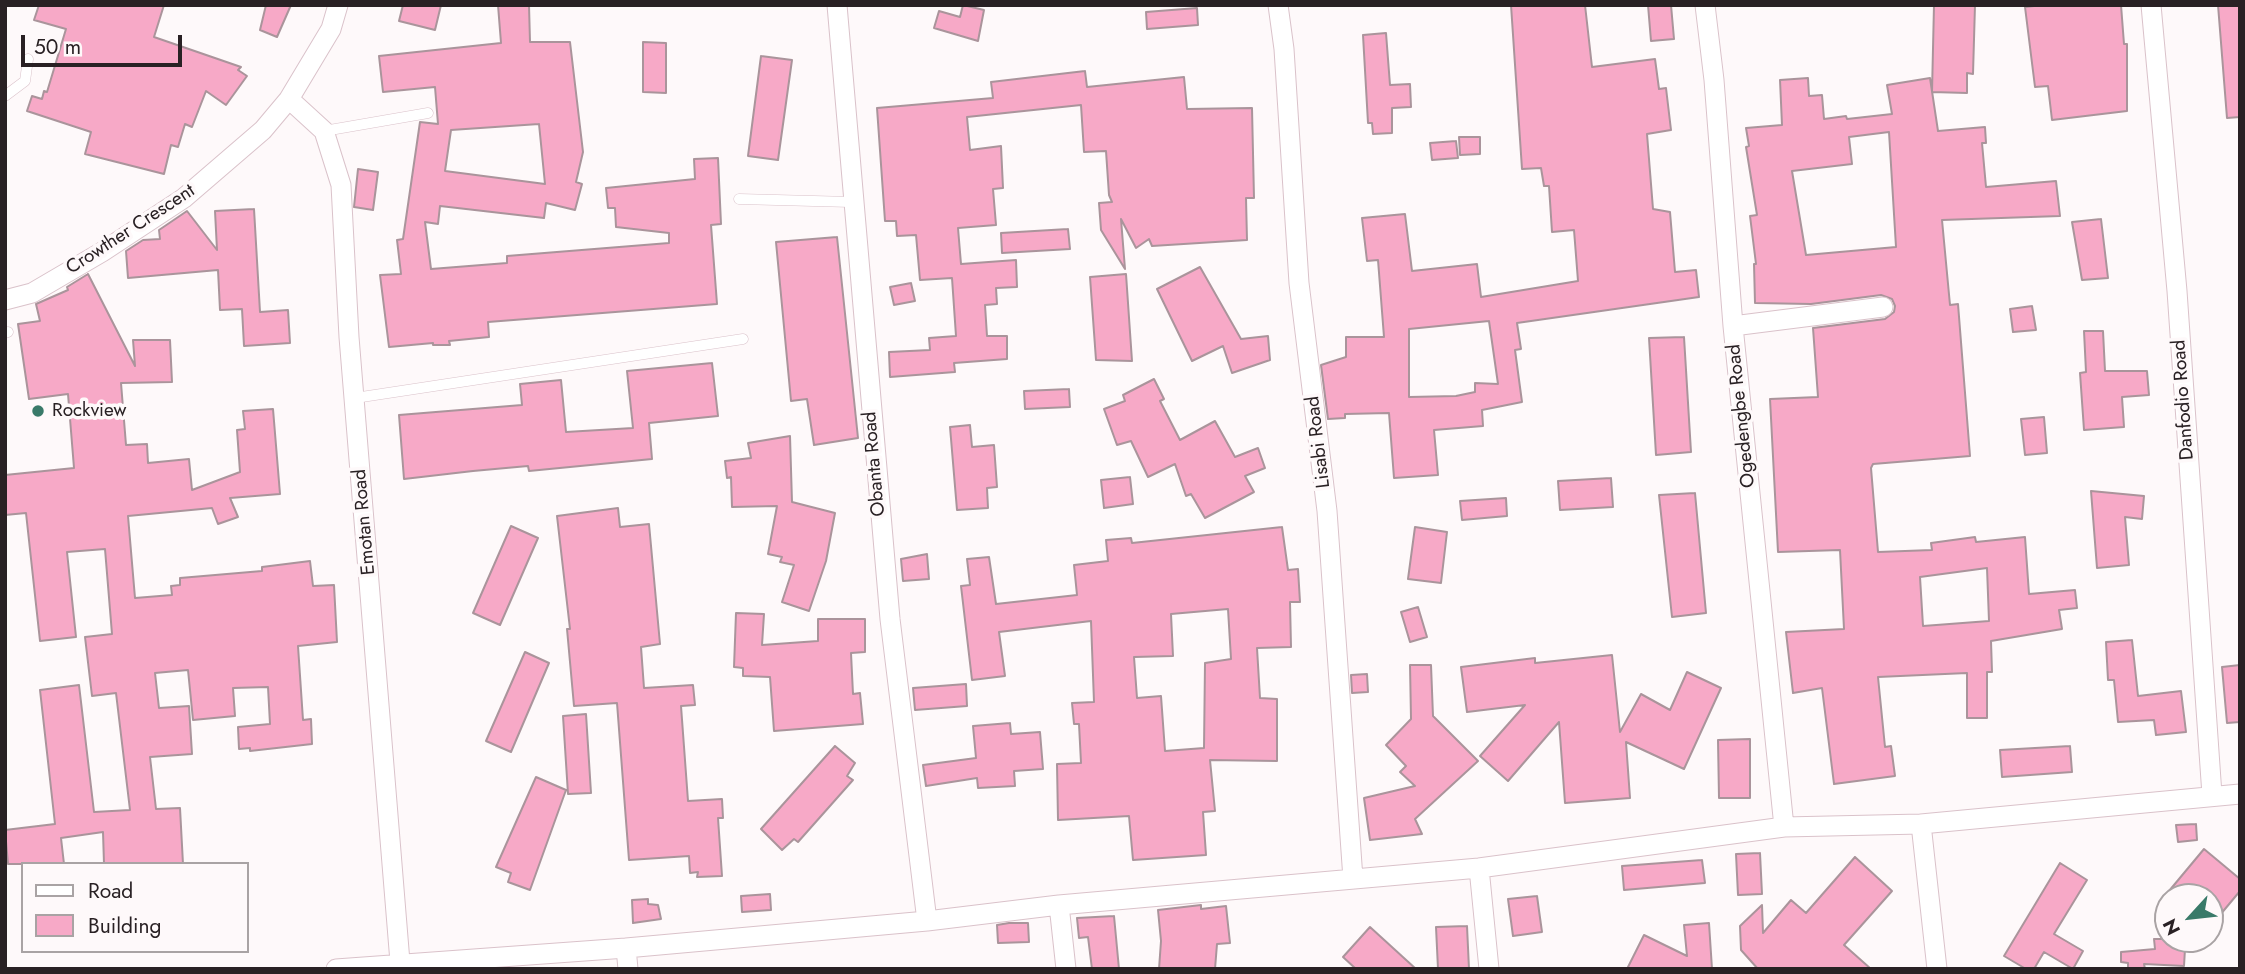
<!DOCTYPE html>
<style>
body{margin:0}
#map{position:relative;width:2245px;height:974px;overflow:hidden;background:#fef9fa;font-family:Jost,sans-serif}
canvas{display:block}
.frame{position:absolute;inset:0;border:7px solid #292124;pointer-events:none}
.legend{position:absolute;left:21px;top:862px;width:228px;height:91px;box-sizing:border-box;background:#fef9fa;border:2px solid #a9a3a4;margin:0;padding:9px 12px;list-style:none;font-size:21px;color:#292124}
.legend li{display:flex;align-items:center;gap:14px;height:35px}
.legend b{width:35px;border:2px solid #a9a3a4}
.north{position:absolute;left:2154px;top:883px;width:70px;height:70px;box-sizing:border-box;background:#fef9fa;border:2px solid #a9a3a4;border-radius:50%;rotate:243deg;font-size:19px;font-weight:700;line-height:28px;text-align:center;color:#292124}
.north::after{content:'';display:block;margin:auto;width:24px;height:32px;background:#397a69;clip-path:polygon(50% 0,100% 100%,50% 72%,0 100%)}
.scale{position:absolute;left:21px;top:35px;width:161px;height:32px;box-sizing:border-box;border:4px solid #292124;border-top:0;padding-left:9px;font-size:21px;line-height:24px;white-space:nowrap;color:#292124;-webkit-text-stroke:5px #fef9fa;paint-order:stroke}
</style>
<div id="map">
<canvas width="2245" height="974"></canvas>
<div class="frame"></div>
<ul class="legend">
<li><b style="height:9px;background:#fff"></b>Road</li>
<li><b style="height:19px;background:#f7a9c7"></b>Building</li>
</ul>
<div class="north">N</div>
<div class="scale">50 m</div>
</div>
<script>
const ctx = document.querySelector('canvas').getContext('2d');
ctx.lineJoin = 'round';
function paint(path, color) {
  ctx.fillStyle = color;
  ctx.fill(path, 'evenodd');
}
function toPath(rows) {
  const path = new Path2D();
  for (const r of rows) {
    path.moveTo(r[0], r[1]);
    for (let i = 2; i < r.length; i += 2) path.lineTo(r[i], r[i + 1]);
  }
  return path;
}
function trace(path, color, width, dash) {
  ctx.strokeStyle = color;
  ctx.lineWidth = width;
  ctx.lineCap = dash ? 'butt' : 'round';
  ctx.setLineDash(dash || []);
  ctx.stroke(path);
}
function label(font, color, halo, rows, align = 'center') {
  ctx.font = font + ' Jost,sans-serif';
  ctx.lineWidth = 7;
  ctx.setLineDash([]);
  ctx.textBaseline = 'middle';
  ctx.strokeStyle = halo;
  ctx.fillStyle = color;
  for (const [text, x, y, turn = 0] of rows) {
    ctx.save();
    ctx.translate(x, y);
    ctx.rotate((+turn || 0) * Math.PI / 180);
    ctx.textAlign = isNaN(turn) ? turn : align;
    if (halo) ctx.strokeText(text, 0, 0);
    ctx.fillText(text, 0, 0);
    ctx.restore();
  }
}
const building = toPath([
 [39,5,164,5,154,37,241,67,238,70,247,76,226,105,206,91,192,127,185,124,178,147,171,145,164,174,85,154,91,132,27,111,32,96,42,99,44,91,47,92,66,29,34,20,39,5],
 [266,5,291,5,277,37,260,30,266,5],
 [403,5,441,5,435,30,399,21,403,5],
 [498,5,529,5,530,42,570,42,583,152,576,182,582,184,575,210,546,203,544,218,440,206,438,224,425,222,431,269,507,263,507,256,669,243,669,233,616,227,615,208,608,208,606,188,695,179,694,159,718,158,721,224,711,225,717,304,488,322,489,337,449,341,450,345,433,345,433,343,389,347,380,275,401,274,397,240,403,239,420,122,438,124,435,87,383,92,379,56,501,43,498,5],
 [539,124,545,184,445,171,451,130,539,124],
 [963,5,984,10,978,41,934,28,939,11,960,17,963,5],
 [1511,5,1585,5,1592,67,1655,59,1659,89,1666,88,1671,130,1647,134,1653,209,1670,212,1675,272,1696,270,1699,297,1517,323,1521,349,1515,350,1522,402,1482,410,1483,426,1434,430,1438,475,1394,478,1389,413,1345,414,1345,418,1328,419,1321,365,1346,357,1346,337,1384,337,1378,260,1367,261,1362,218,1405,214,1412,271,1477,264,1481,297,1578,281,1574,230,1552,232,1549,186,1544,186,1541,168,1522,169,1511,5],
 [1489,321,1498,384,1475,383,1475,392,1456,396,1409,397,1409,329,1489,321],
 [1648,5,1671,5,1674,39,1651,41,1648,5],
 [1934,5,1975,5,1973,74,1967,73,1967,93,1932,92,1934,5],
 [2043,5,2121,5,2124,44,2127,44,2127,111,2052,120,2048,86,2035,87,2025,7,2043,5],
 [2218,5,2240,5,2240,117,2227,118,2218,5],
 [1197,8,1198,25,1147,29,1146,12,1197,8],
 [1386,33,1390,85,1410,84,1411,107,1392,108,1392,133,1373,134,1372,123,1368,123,1363,35,1386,33],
 [643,42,666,43,666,93,643,92,643,42],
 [761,56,792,60,778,160,748,156,761,56],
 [1085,71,1087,87,1184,77,1187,109,1252,108,1254,198,1246,198,1247,240,1152,246,1149,239,1136,248,1121,219,1125,269,1101,230,1099,203,1112,202,1109,195,1106,151,1084,152,1081,105,967,117,970,150,1001,146,1003,188,993,189,996,225,958,228,961,264,1016,260,1017,287,996,288,997,304,985,305,987,336,1007,336,1007,359,954,363,955,372,890,377,889,352,930,350,929,338,956,336,952,278,920,280,916,235,897,236,896,221,885,221,877,108,993,98,991,82,1085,71],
 [1808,78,1809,96,1822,95,1824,119,1846,116,1847,119,1892,114,1887,85,1930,78,1938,131,1985,127,1986,143,1982,143,1986,187,2056,181,2060,216,1942,220,1950,305,1958,304,1970,456,1873,464,1871,468,1878,552,1932,550,1931,543,1975,537,1976,542,2025,537,2029,594,2075,590,2077,608,2059,610,2062,629,1991,641,1992,672,1987,672,1987,718,1967,718,1967,673,1878,677,1885,747,1891,746,1895,776,1834,784,1822,688,1793,693,1786,632,1844,629,1840,550,1778,552,1770,399,1818,397,1813,328,1885,319,1894,312,1895,306,1892,299,1881,295,1811,304,1755,303,1754,264,1756,264,1750,216,1757,215,1746,147,1749,146,1746,128,1782,125,1780,80,1808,78],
 [1889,132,1896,247,1806,255,1792,171,1852,164,1849,137,1889,132],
 [1987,568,1989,621,1923,626,1920,577,1987,568],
 [1459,137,1480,137,1480,154,1460,155,1459,137],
 [1456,141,1458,158,1432,160,1430,143,1456,141],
 [358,169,378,172,373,210,354,207,358,169],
 [254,209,260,312,288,310,290,343,244,346,242,309,220,310,218,270,128,278,126,251,143,240,160,239,159,230,187,211,217,250,215,211,254,209],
 [2101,219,2108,278,2082,280,2072,222,2101,219],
 [1068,229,1070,249,1002,253,1001,233,1068,229],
 [837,237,858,438,814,445,807,399,791,401,776,242,837,237],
 [1200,267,1241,339,1268,336,1270,360,1232,373,1223,346,1192,361,1157,289,1200,267],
 [88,274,135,366,133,340,170,340,172,382,121,383,126,445,147,444,148,463,189,459,192,490,240,472,237,430,245,429,243,411,273,409,280,494,230,498,238,517,218,524,212,508,128,516,135,598,172,595,171,586,180,585,180,578,262,571,262,567,310,561,313,586,334,585,337,642,298,646,303,720,311,719,312,744,250,751,250,748,239,749,238,727,270,724,268,687,233,688,235,716,193,720,188,670,155,673,159,708,189,706,192,754,150,757,156,809,180,808,183,864,104,864,103,832,61,838,64,864,8,864,5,830,55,824,40,690,79,685,94,812,130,810,116,693,92,696,85,637,112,634,105,549,67,552,76,637,40,641,26,513,5,515,5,475,74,468,68,394,29,399,18,324,40,321,36,304,68,290,67,287,88,274],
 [1126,274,1132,361,1096,360,1090,277,1126,274],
 [911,283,915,301,894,305,890,287,911,283],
 [2032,306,2036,330,2013,332,2010,309,2032,306],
 [2084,331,2103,331,2105,371,2147,371,2149,395,2122,397,2124,427,2084,430,2080,373,2086,372,2084,331],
 [1684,337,1691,452,1656,455,1649,338,1684,337],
 [712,363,718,416,649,423,652,459,529,471,528,466,473,471,404,479,399,415,522,405,520,384,561,380,566,432,633,428,627,371,712,363],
 [1154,379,1164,399,1160,401,1180,440,1215,421,1235,457,1258,448,1265,468,1245,476,1254,492,1205,518,1191,494,1186,496,1175,464,1148,477,1131,441,1117,445,1104,409,1125,401,1123,395,1154,379],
 [1069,389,1070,407,1025,409,1024,391,1069,389],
 [2044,417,2047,453,2025,455,2021,419,2044,417],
 [970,425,972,447,994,445,997,487,987,488,988,508,957,510,950,427,970,425],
 [790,436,792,502,835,513,826,561,809,611,782,602,794,565,780,562,782,557,768,554,777,506,732,507,731,477,727,478,725,461,751,458,748,443,790,436],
 [1130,477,1133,504,1104,508,1101,480,1130,477],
 [1611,478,1613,507,1560,510,1558,481,1611,478],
 [2091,491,2144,496,2142,519,2125,517,2129,565,2097,568,2091,491],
 [1695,493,1706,613,1672,617,1659,495,1695,493],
 [1506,498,1507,516,1462,520,1460,501,1506,498],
 [618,508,620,527,649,524,660,644,641,647,644,688,693,685,695,705,681,706,688,801,722,799,723,818,718,818,722,876,697,877,698,872,690,873,689,856,629,860,617,703,574,706,567,629,570,629,557,516,618,508],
 [511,526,538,538,500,625,473,613,511,526],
 [1282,527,1288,570,1298,569,1300,602,1290,602,1291,647,1257,648,1260,698,1277,699,1277,761,1210,760,1215,811,1203,812,1206,855,1133,860,1129,816,1058,820,1057,764,1081,763,1079,724,1074,724,1072,703,1094,702,1091,621,999,632,1005,676,972,680,961,586,970,585,967,559,989,557,996,604,1077,595,1074,565,1108,561,1106,540,1131,538,1132,543,1282,527],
 [1228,609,1231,659,1205,663,1204,748,1165,751,1161,696,1137,698,1134,657,1173,656,1171,614,1228,609],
 [1415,527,1447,532,1441,583,1408,579,1415,527],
 [927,554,929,579,903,581,901,559,927,554],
 [1418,607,1427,637,1410,642,1401,612,1418,607],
 [736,613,764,614,762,645,818,641,818,619,865,619,865,652,851,653,853,694,860,693,863,724,774,731,770,677,743,676,743,668,734,667,736,613],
 [2132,640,2138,696,2181,691,2186,732,2156,735,2154,720,2118,722,2114,680,2108,680,2106,642,2132,640],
 [525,652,549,663,511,752,486,741,525,652],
 [1612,655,1620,732,1641,694,1670,710,1687,672,1721,688,1684,769,1626,742,1630,798,1565,803,1559,722,1508,781,1480,756,1525,705,1467,712,1461,667,1535,658,1535,663,1612,655],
 [1410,665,1431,665,1433,716,1478,761,1415,819,1422,834,1370,840,1364,798,1415,786,1400,772,1406,766,1386,745,1411,719,1410,665],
 [2240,665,2240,722,2227,723,2222,667,2240,665],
 [1367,674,1368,692,1352,693,1351,675,1367,674],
 [966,684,967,706,915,710,913,688,966,684],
 [586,714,591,793,568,794,563,716,586,714],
 [1010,723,1011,734,1040,732,1043,769,1014,771,1015,786,978,788,977,778,926,786,923,765,976,758,973,726,1010,723],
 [1750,739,1750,798,1719,798,1718,740,1750,739],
 [835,746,855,763,847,776,853,780,798,842,794,839,782,850,761,829,835,746],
 [2070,746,2072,772,2002,777,2000,750,2070,746],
 [536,777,566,790,530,890,508,882,511,873,496,867,536,777],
 [2196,824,2197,840,2178,842,2176,825,2196,824],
 [2204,849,2240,879,2240,891,2210,927,2210,897,2164,897,2204,849],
 [1760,853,1762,894,1738,895,1736,854,1760,853],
 [1855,857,1892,891,1844,945,1871,969,1758,969,1741,950,1740,926,1762,905,1763,933,1791,900,1806,913,1855,857],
 [1702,860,1705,883,1624,890,1622,866,1702,860],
 [2060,863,2087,880,2054,934,2083,951,2073,969,2044,952,2034,969,2026,969,2004,956,2060,863],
 [770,894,771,910,742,912,741,896,770,894],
 [1537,896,1542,932,1513,936,1508,899,1537,896],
 [648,899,648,904,658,905,661,919,633,923,632,900,648,899],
 [1201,905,1201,909,1226,906,1230,943,1217,944,1215,969,1159,969,1161,941,1158,910,1201,905],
 [1114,916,1119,969,1092,969,1088,937,1079,938,1077,918,1114,916],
 [1009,923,1028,923,1029,942,998,943,997,925,1009,923],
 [1709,923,1712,969,1627,969,1644,935,1687,956,1684,925,1709,923],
 [1467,926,1469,969,1438,969,1436,927,1467,926],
 [1370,927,1416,969,1356,969,1343,957,1370,927],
 [2154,939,2177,939,2178,948,2185,949,2184,966,2144,964,2145,969,2128,969,2128,963,2121,962,2121,952,2155,949,2154,939]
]);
const service = toPath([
 [5,96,25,81,28,59],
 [324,131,428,113],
 [739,199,851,202],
 [5,333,8,332],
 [355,398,743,339]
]);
const minor = toPath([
 [837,5,890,619,927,921],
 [1278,5,1284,49,1299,283,1327,511,1353,879],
 [1705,5,1714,80,1733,326,1784,827],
 [2151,5,2177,291,2212,795],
 [289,99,324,131,341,185,349,337,400,962],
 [5,300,32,293,102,252,184,198,263,130,289,99,331,29,338,5],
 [1733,326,1883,307],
 [1921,824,1937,969],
 [1479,868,1489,969],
 [1059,905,1066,969],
 [626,948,628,969],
 [336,969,626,948,927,921,1059,905,1479,868,1784,827,1921,824,2240,794]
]);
const markers = [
 [38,411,7,"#397a69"]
];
const streetNames = [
 ["Crowther Crescent",131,230,-33],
 ["Danfodio Road",2184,400,-94],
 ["Ogedengbe Road",1742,416,-96],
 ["Lisabi Road",1319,442,-97],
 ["Obanta Road",875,464,-95],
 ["Emotan Road",365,522,-95]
];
const poiNames = [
 ["Rockview",52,411]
];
paint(building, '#f7a9c7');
trace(building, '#aa949b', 2);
trace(service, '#dac2ca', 11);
trace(minor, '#dac2ca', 21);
trace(service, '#fff', 10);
trace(minor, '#fff', 19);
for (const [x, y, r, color] of markers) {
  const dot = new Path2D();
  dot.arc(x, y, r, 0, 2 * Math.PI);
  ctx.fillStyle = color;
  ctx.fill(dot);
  trace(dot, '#fef9fa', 2.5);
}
label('19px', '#292124', '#fef9fa', streetNames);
label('19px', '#292124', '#fef9fa', poiNames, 'left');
</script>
